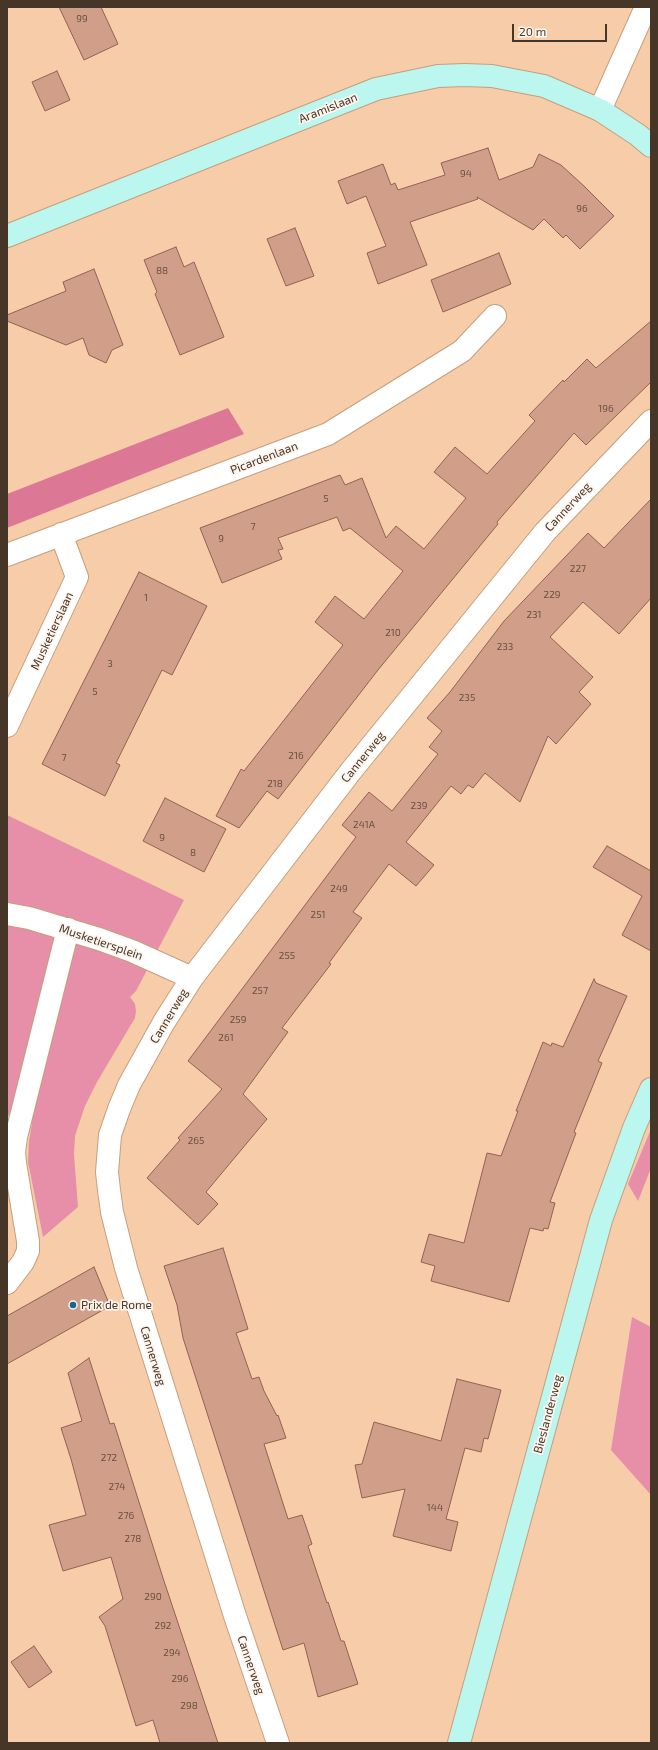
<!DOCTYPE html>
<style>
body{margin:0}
#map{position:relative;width:658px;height:1750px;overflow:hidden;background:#f7cda9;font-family:"Exo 2",sans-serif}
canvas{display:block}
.frame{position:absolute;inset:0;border:8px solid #463627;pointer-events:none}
.scale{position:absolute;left:512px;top:24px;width:95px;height:18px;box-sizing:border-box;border:2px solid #463627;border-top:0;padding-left:5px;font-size:12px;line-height:14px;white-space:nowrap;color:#463627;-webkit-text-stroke:3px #fef5ee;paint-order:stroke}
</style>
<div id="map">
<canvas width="658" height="1750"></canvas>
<div class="frame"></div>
<div class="scale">20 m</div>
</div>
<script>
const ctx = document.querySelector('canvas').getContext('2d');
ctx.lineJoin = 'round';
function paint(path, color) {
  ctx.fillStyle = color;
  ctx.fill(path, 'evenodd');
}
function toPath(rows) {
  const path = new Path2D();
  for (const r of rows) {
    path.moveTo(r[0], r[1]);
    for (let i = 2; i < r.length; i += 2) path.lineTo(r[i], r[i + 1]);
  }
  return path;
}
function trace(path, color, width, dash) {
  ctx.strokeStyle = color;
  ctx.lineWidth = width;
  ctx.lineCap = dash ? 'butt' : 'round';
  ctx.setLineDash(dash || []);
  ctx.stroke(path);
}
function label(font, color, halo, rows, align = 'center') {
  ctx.font = font + ' "Exo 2",sans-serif';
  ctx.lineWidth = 3.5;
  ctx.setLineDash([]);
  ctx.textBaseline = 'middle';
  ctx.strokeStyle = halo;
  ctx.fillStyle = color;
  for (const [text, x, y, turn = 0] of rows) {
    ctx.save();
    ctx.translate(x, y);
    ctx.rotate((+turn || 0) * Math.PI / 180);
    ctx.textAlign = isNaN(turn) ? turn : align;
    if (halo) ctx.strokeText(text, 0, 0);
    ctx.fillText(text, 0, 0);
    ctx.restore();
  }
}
const green = toPath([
 [7,815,184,900,136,991,130,997,135,1004,136,1011,135,1018,97,1082,85,1106,75,1136,74,1154,78,1207,43,1237,28,1162,29,1141,32,1123,7,1115],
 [651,1129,651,1168,638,1201,628,1184],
 [632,1317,651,1327,651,1495,611,1450]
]);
const forest = toPath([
 [228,408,244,434,7,528,7,494]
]);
const building = toPath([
 [59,7,101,7,118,44,84,60,59,7],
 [57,71,70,100,45,111,32,82,57,71],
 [488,148,499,180,533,167,539,154,561,165,584,186,614,216,580,249,566,235,563,238,544,219,533,230,477,197,478,199,410,222,427,265,378,284,367,253,386,246,366,196,347,204,338,181,383,164,391,185,395,183,398,190,445,175,441,163,488,148],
 [295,228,314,276,286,286,267,239,295,228],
 [176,247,184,267,194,262,224,337,180,355,155,294,157,292,144,260,176,247],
 [499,253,511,284,443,312,431,280,499,253],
 [94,269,123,345,112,350,106,363,89,355,83,338,66,345,7,321,7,315,66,291,63,282,94,269],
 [651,321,651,382,586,445,574,433,497,522,498,524,378,670,278,799,267,791,239,828,216,816,241,769,244,771,343,645,315,622,335,596,364,619,403,571,350,528,343,531,337,517,278,538,283,549,278,550,282,559,222,583,200,528,340,475,345,485,362,478,386,538,396,526,424,549,466,498,434,472,455,447,487,474,535,421,529,415,563,380,564,382,587,359,596,368,651,321],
 [651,499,651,598,619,634,583,602,550,637,593,677,579,692,591,704,556,744,548,736,520,802,485,773,473,788,468,785,461,794,451,786,406,842,434,865,416,886,389,864,353,912,362,918,329,963,331,964,282,1028,288,1032,243,1094,267,1119,206,1192,218,1204,198,1225,147,1178,180,1140,178,1138,222,1089,188,1061,356,837,342,825,369,792,392,811,438,754,429,747,442,731,427,718,450,692,504,621,588,533,604,548,651,499],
 [139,572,207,606,172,675,162,670,116,763,120,765,105,796,42,764,139,572],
 [165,798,226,829,204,872,143,841,165,798],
 [607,846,651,871,651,951,622,935,642,896,593,867,607,846],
 [594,979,596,983,627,996,598,1061,602,1063,574,1132,576,1133,550,1202,555,1203,548,1229,544,1228,543,1231,530,1228,509,1302,431,1281,435,1266,421,1262,429,1234,464,1243,487,1153,501,1156,518,1111,516,1111,543,1042,551,1046,552,1043,563,1047,594,979],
 [223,1248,248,1329,236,1333,252,1379,259,1377,264,1391,277,1416,278,1415,286,1438,264,1444,288,1519,302,1515,312,1544,308,1546,327,1603,328,1602,341,1641,344,1641,358,1684,318,1697,304,1643,283,1650,183,1338,177,1305,164,1266,223,1248],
 [94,1267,110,1306,7,1364,7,1316,94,1267],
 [89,1358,110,1424,114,1423,163,1578,218,1743,160,1743,153,1720,136,1726,105,1626,99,1617,123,1599,111,1557,63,1571,49,1525,86,1515,71,1459,61,1428,82,1421,68,1373,89,1358],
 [457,1379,501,1390,488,1439,484,1438,481,1452,465,1448,446,1519,458,1522,451,1551,393,1536,405,1489,362,1498,355,1465,362,1464,374,1422,441,1441,457,1379],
 [34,1646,52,1672,29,1688,11,1662,34,1646]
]);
const street = toPath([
 [600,110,646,7],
 [7,555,328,434,462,351,495,316],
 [7,726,77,577,61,534],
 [7,914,29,918,99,939,132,951,192,978],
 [7,1283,23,1262,28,1251,28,1241,15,1163,14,1152,16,1137,68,929],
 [278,1743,235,1616,126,1268,112,1212,109,1190,107,1172,110,1135,119,1109,129,1085,164,1022,192,978,351,771,545,532,651,421]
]);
const secondary = toPath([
 [7,236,376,89,438,76,465,75,492,76,544,86,600,110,638,135,651,146],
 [459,1743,601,1220,634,1128,651,1089]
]);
const markers = [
 [73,1305,4,"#146698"]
];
const numberNames = [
 ["99",82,19],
 ["94",466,174],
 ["96",582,209],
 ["88",162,271],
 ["196",606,409],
 ["5",326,499],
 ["7",253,527],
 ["9",221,539],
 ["227",578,569],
 ["229",552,595],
 ["1",146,598],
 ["231",534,615],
 ["210",393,633],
 ["233",505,647],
 ["3",110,664],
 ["5",95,692],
 ["235",467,698],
 ["216",296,756],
 ["7",64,758],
 ["218",275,784],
 ["239",419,806],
 ["241A",364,825],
 ["9",162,838],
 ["8",193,853],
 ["249",339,889],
 ["251",318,915],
 ["255",287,956],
 ["257",260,991],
 ["259",238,1020],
 ["261",226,1038],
 ["265",196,1141],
 ["272",109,1458],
 ["274",117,1487],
 ["144",435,1508],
 ["276",126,1516],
 ["278",133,1539],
 ["290",153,1597],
 ["292",163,1626],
 ["294",172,1653],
 ["296",180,1679],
 ["298",189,1706]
];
const streetNames = [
 ["Aramislaan",328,108,-22],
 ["Picardenlaan",264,458,-21],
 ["Cannerweg",568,507,-47],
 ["Musketierslaan",52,631,-65],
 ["Cannerweg",363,757,-51],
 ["Musketiersplein",101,942,19],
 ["Cannerweg",169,1016,-59],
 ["Cannerweg",153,1356,73],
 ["Bieslanderweg",548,1414,-75],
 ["Cannerweg",251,1665,71]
];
const poiNames = [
 ["Prix de Rome",81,1305]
];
paint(green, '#e78fa8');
paint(forest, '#dc7895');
paint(building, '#d19e8a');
trace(building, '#916250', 1);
trace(street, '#c69e7c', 24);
trace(secondary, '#c69e7c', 24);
trace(street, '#fff', 22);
trace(secondary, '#bbf6ef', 22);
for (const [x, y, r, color] of markers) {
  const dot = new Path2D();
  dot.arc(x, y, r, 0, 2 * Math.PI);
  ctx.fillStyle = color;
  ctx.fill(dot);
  trace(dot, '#fef5ee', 1.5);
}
label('10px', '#695040', null, numberNames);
label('12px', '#463627', '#fef5ee', streetNames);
label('12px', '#463627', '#fef5ee', poiNames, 'left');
</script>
